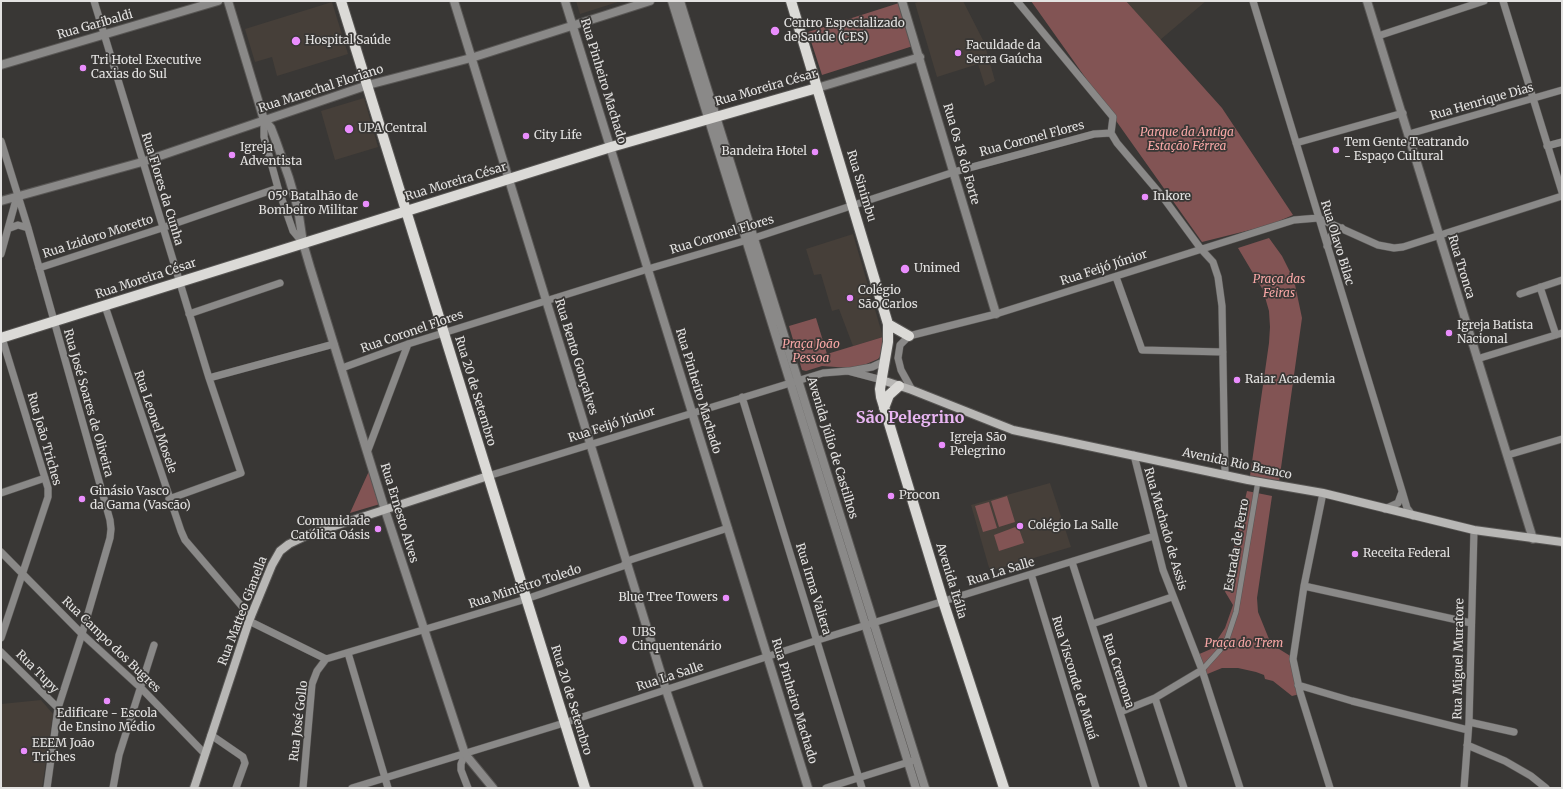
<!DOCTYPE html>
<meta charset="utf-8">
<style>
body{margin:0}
#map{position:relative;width:1563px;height:789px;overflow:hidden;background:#393735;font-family:Merriweather,serif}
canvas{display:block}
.frame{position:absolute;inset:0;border:2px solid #e3e2e1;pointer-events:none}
</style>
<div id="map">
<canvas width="1563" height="789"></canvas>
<div class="frame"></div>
</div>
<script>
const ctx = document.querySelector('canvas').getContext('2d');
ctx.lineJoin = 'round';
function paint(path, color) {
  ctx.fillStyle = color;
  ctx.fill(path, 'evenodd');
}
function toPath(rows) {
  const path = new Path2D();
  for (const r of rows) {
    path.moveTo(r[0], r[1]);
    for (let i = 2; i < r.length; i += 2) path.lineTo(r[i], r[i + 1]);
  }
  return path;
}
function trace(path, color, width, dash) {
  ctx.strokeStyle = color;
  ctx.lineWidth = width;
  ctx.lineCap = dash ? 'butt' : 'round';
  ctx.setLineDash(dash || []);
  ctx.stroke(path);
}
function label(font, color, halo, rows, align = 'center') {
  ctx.font = font + ' Merriweather,serif';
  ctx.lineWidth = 3.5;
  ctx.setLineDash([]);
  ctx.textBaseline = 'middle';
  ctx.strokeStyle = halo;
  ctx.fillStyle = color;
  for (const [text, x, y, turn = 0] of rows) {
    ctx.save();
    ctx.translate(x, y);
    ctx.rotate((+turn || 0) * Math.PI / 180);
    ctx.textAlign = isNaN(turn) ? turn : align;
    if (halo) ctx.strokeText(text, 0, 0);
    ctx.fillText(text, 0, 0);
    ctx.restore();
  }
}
const built = toPath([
 [576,1,621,1,580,14],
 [921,1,963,1,984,42,995,81,985,86,978,64,937,77,915,3],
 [1126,1,1206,1,1160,40],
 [332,2,348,54,277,76,272,57,255,62,245,29],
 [364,98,378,147,335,160,321,111],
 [853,234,883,337,853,346,839,309,832,311,821,274,814,275,806,249],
 [1050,483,1071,547,990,571,971,505],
 [41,700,53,714,42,788,1,788,1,704]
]);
const green = toPath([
 [1031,1,1126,1,1222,108,1293,215,1270,225,1202,242],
 [899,3,913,46,822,75,808,32],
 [1269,238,1282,256,1294,280,1302,318,1279,482,1250,476,1269,343,1270,327,1269,311,1263,290,1238,248],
 [816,318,827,354,883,337,885,342,882,354,878,359,864,365,850,368,822,366,806,371,802,370,789,326],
 [369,471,380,504,350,513],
 [1247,491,1272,496,1257,598,1258,612,1271,644,1292,657,1300,694,1292,696,1273,681,1265,679,1264,675,1256,672,1238,668,1222,668,1205,675,1197,655,1211,649,1225,628,1232,608,1233,605,1224,590],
 [1007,496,1015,522,999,527,991,501],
 [989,502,997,528,983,532,975,506],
 [1018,526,1024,543,999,551,994,535]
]);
const pedestrian = toPath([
 [1202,670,1220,650,1227,639,1236,612,1258,481]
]);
const minor = toPath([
 [94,1,209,378,241,473,169,499],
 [1017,1,1113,117,1111,133,1117,143,1162,196,1201,249,1213,262,1218,277,1222,306,1225,474],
 [1253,1,1402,491,1407,508,1413,516],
 [1503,1,1562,192],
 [1378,36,1484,1],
 [264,120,264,137,278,188,293,231,303,243],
 [1409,134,1562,90],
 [1,141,28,228,110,520,111,529,110,538,82,634,58,708,47,788],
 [1296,143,1403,113],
 [1547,146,1562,142],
 [10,228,18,225,28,228],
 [1327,246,1331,236,1342,228],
 [1,254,17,196],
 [39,268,162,228,278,188],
 [1116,277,1142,350,1223,352],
 [1540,287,1556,335],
 [1520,294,1562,280],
 [105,306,181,531,185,540,251,617],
 [189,314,280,283],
 [1477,359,1562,333],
 [342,368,408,344,648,269,754,238,954,172,1094,134,1111,133],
 [850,371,872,367,885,361],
 [209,378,334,344],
 [912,390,901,370,898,358,900,345,909,336,996,314,1294,220,1318,218,1378,245,1394,248,1403,247,1562,196],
 [742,397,862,788],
 [368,450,408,344],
 [1134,455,1163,570,1202,670,1240,788],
 [1508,455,1562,439],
 [488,476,823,373,848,371,882,380],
 [1,493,45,478],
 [1323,493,1304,586,1293,659,1300,692,1330,788],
 [1385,509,1398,503,1402,492],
 [1,552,82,634,141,688,205,754],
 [1072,562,1144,788],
 [1031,574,1096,788],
 [1304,586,1471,623],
 [249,621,326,659],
 [1092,624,1172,597],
 [1,638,48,497,48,488,2,338],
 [1,652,58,708],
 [348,653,388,788],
 [326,659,526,599,623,566,630,560,728,528],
 [1298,685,1352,701,1468,730],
 [1155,698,1184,788],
 [1120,712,1155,698,1202,670],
 [1469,722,1514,732],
 [211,735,243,757,245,763,236,788],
 [1467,745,1505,761,1531,776,1546,788],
 [465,754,461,764,461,770,468,788],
 [113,788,119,755,154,645],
 [303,788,312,684,317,671,326,659],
 [352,788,564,723,818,640,1154,536],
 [826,788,912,761],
 [1464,788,1469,722,1474,530]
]);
const tertiary = toPath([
 [228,1,264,120,271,128,276,141,289,178,298,209,303,243,310,267,385,510,465,754,493,788],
 [454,1,666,690,699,788],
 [565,1,808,788],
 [672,1,916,788],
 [680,1,925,788],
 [902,1,996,314],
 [1367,1,1533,539],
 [1,65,218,1],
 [817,88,920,57],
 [1,201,142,162,368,85,471,58,650,1]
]);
const secondary = toPath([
 [882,380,912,390,1013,430,1248,480,1323,493,1474,530,1562,542],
 [194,788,249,621,272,565,280,551,289,544,310,534,488,476]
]);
const primary = toPath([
 [341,1,585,788],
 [791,1,888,324,888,342,880,389,881,397,943,601,1004,788],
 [888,324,909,336],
 [1,338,611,147,817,88],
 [884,408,889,395,899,386]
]);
const markers = [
 [775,31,5,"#ea8dfd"],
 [296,41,5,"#ea8dfd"],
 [958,53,4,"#ea8dfd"],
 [83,68,4,"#ea8dfd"],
 [349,129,5,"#ea8dfd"],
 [526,136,4,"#ea8dfd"],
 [1336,150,4,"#ea8dfd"],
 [815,152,4,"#ea8dfd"],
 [232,155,4,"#ea8dfd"],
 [1145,197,4,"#ea8dfd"],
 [366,204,4,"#ea8dfd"],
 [905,269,5,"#ea8dfd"],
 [850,298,4,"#ea8dfd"],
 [1449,333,4,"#ea8dfd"],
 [1237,380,4,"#ea8dfd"],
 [942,445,4,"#ea8dfd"],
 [891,496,4,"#ea8dfd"],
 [82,499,4,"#ea8dfd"],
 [1020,526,4,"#ea8dfd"],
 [378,529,4,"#ea8dfd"],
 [1355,554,4,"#ea8dfd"],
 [726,598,4,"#ea8dfd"],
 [623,640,5,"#ea8dfd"],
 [107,701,4,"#ea8dfd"],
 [24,751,4,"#ea8dfd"]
];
const poiNames = [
 ["Centro Especializado",784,24],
 ["de Saúde (CES)",784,38],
 ["Hospital Saúde",305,41],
 ["Faculdade da",966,46],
 ["Serra Gaúcha",966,60],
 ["Tri Hotel Executive",91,61],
 ["Caxias do Sul",91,75],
 ["UPA Central",358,129],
 ["City Life",534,136],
 ["Tem Gente Teatrando",1344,143],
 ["- Espaço Cultural",1344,157],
 ["Igreja",240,148],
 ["Adventista",240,162],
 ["Bandeira Hotel",807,152,"right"],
 ["05º Batalhão de",358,197,"right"],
 ["Bombeiro Militar",358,211,"right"],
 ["Inkore",1153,197],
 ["Unimed",914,269],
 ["Colégio",858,291],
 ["São Carlos",858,305],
 ["Igreja Batista",1457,326],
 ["Nacional",1457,340],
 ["Raiar Academia",1245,380],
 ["Igreja São",950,438],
 ["Pelegrino",950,452],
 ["Ginásio Vasco",90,492],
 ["da Gama (Vascão)",90,506],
 ["Procon",899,496],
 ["Comunidade",370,522,"right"],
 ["Católica Oásis",370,536,"right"],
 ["Colégio La Salle",1028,526],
 ["Receita Federal",1363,554],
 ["Blue Tree Towers",718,598,"right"],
 ["UBS",632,633],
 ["Cinquentenário",632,647],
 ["Edificare - Escola",107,714,"center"],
 ["de Ensino Médio",107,728,"center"],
 ["EEEM João",32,744],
 ["Triches",32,758]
];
const streetNames = [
 ["Rua Garibaldi",95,25,-16],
 ["Rua Pinheiro Machado",603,81,73],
 ["Rua Moreira César",766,88,-16],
 ["Rua Marechal Floriano",321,89,-18],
 ["Rua Henrique Dias",1482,102,-16],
 ["Rua Coronel Flores",1032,139,-15],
 ["Rua Os 18 do Forte",961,154,74],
 ["Rua Moreira César",456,182,-17],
 ["Rua Sinimbu",861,186,73],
 ["Rua Flores da Cunha",162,189,73],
 ["Rua Coronel Flores",722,235,-17],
 ["Rua Izidoro Moretto",98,237,-18],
 ["Rua Olavo Bilac",1337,243,73],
 ["Rua Tronca",1461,267,73],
 ["Rua Feijó Júnior",1104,268,-18],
 ["Rua Moreira César",146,279,-18],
 ["Rua Coronel Flores",412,332,-19],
 ["Rua Bento Gonçalves",576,357,73],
 ["Rua 20 de Setembro",475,391,73],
 ["Rua Pinheiro Machado",698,391,73],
 ["Rua José Soares de Oliveira",88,403,74],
 ["Rua Leonel Mosele",155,422,71],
 ["Rua Feijó Júnior",612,425,-18],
 ["Rua João Triches",44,439,74],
 ["Avenida Júlio de Castilhos",832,448,73],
 ["Avenida Rio Branco",1237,464,12],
 ["Rua Ernesto Alves",399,513,73],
 ["Rua Machado de Assis",1165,529,74],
 ["Estrada de Ferro",1237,545,-80],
 ["Rua La Salle",1001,572,-17],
 ["Avenida Itália",951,581,73],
 ["Rua Ministro Toledo",525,587,-18],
 ["Rua Irma Valiera",813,589,73],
 ["Rua Matteo Gianella",243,611,-69],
 ["Rua Campo dos Bugres",111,645,44],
 ["Rua Miguel Muratore",1459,659,-89],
 ["Rua Cremona",1118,671,72],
 ["Rua Tupy",37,672,45],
 ["Rua La Salle",670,677,-18],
 ["Rua Visconde de Mauá",1074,678,73],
 ["Rua 20 de Setembro",571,700,73],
 ["Rua Pinheiro Machado",794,701,73],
 ["Rua José Gollo",299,721,-83]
];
const parkNames = [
 ["Parque da Antiga",1187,133],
 ["Estação Férrea",1187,147],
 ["Praça das",1279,280],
 ["Feiras",1279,294],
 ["Praça João",811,345],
 ["Pessoa",811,359],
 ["Praça do Trem",1244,644]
];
const districtNames = [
 ["São Pelegrino",910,418]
];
paint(built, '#463f39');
paint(green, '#825454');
trace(pedestrian, '#585654', 6);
trace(minor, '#585654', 8);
trace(tertiary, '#585654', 10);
trace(secondary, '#585654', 10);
trace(primary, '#585654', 12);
trace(pedestrian, '#8a8988', 5);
trace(minor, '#8a8988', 7);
trace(tertiary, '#8a8988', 8);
trace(secondary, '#b8b7b5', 8);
trace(primary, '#dbdad7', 10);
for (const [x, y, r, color] of markers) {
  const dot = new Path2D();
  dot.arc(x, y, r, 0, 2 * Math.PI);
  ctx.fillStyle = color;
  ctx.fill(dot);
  trace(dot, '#393735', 1.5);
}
label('12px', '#e3e2e1', '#393735', poiNames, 'left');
label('12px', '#e3e2e1', '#393735', streetNames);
label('italic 12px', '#f8a7a6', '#393735', parkNames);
label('bold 16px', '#e9b6f3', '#393735', districtNames);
</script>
